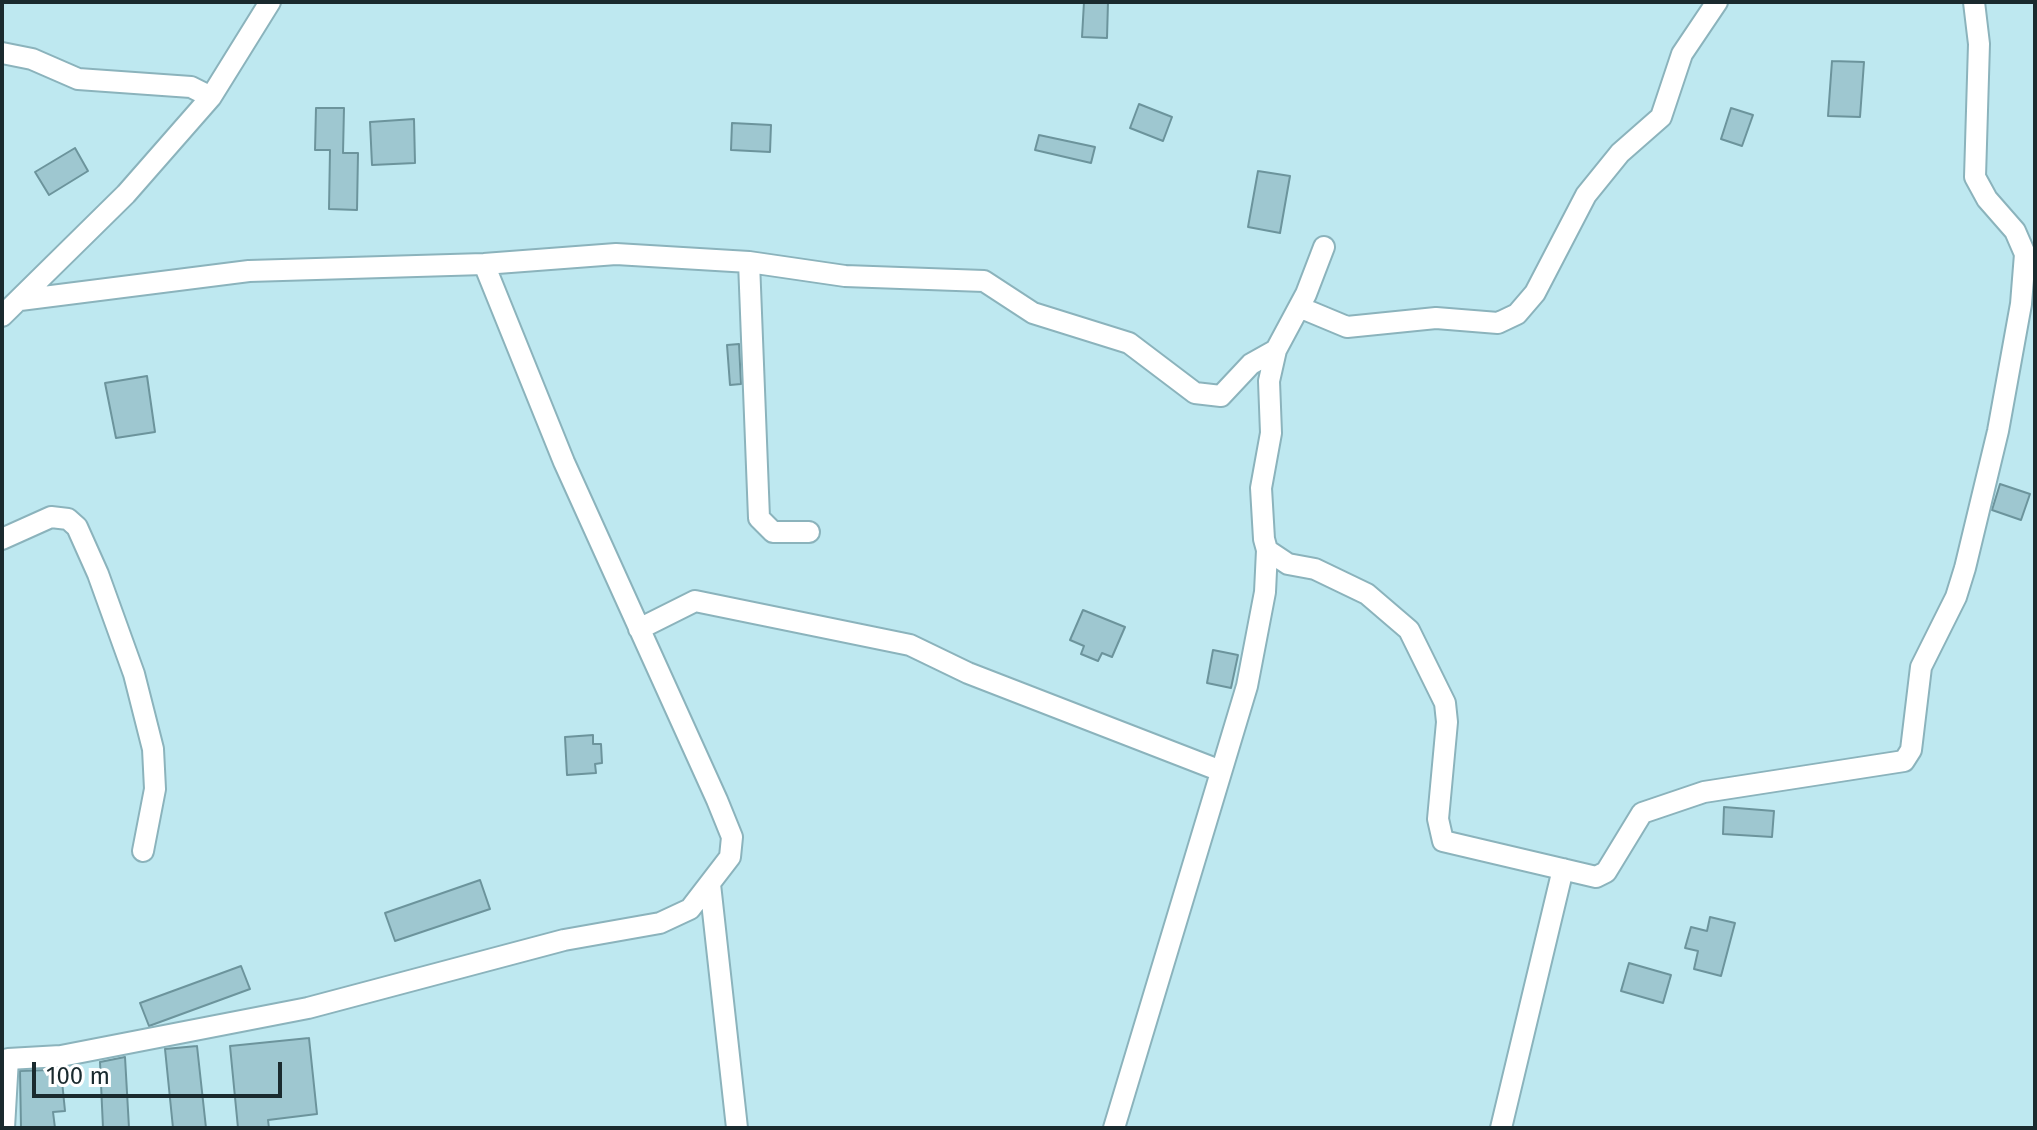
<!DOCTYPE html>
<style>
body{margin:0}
#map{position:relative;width:2037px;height:1130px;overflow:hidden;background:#bee8f0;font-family:"Fira Sans",sans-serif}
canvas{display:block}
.frame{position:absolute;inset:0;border:4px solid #1a2a2e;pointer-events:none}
.scale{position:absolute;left:32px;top:1062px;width:250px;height:36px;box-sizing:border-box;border:4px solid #1a2a2e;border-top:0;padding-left:10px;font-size:24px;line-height:28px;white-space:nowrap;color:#1a2a2e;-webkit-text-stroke:6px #fff;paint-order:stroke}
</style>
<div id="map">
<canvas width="2037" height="1130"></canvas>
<div class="frame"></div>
<div class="scale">100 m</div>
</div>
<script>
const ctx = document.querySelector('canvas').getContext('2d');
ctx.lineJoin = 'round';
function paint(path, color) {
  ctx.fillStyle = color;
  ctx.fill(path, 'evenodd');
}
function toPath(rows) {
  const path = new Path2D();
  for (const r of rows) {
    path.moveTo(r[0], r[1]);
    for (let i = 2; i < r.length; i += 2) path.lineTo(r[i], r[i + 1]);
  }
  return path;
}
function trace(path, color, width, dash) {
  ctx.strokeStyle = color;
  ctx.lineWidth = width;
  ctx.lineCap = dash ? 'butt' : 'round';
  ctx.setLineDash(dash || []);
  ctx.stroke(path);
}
const building = toPath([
 [1084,2,1108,2,1107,38,1082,37,1084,2],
 [1832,61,1864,62,1860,117,1828,116,1832,61],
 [1139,104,1172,117,1163,141,1130,128,1139,104],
 [316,108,344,108,343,153,358,153,357,210,329,209,330,150,315,150,316,108],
 [1731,108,1753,115,1742,146,1721,139,1731,108],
 [414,119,415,163,372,165,370,122,414,119],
 [732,123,771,125,770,152,731,150,732,123],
 [1039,135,1095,147,1091,163,1035,150,1039,135],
 [75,148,88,171,49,195,35,172,75,148],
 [1258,171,1290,176,1280,233,1248,227,1258,171],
 [739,344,741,384,730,385,727,345,739,344],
 [147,376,155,432,116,438,105,383,147,376],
 [2000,484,2030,494,2021,520,1992,510,2000,484],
 [1083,610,1125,627,1112,657,1102,653,1098,661,1081,654,1084,646,1070,640,1083,610],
 [1213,650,1238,655,1231,688,1207,683,1213,650],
 [593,735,593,744,601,744,602,763,595,764,596,773,567,775,565,737,593,735],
 [1724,807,1774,811,1772,837,1723,834,1724,807],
 [480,880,490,909,395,941,385,913,480,880],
 [1710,917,1735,923,1721,976,1694,969,1698,951,1685,948,1691,927,1707,931,1710,917],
 [1629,963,1671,975,1663,1003,1621,991,1629,963],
 [241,966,250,989,149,1026,140,1003,241,966],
 [309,1038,317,1114,268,1120,269,1128,238,1128,230,1046,309,1038],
 [197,1046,206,1128,173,1128,165,1049,197,1046],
 [125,1057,129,1128,103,1128,100,1062,125,1057],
 [49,1070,50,1082,62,1081,65,1111,53,1112,55,1128,21,1128,20,1071,49,1070]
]);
const street = toPath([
 [2,53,32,59,78,79,191,87,211,97],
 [1324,247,1306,294,1276,350,1269,381,1271,433,1261,488,1264,539,1267,550,1288,564,1315,569,1367,594,1409,630,1445,703,1447,722,1438,819,1443,841,1596,877,1606,872,1642,813,1704,792,1904,761,1911,750,1921,667,1956,597,1965,568,1998,431,2021,304,2025,254,2015,231,1987,199,1975,177,1979,44,1974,2],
 [749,262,759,518,773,532,809,532],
 [20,300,249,271,484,264,616,254,749,262,845,276,984,281,1033,313,1129,343,1195,393,1221,396,1251,364,1276,350],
 [1299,307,1347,327,1436,318,1498,323,1517,314,1535,293,1586,195,1620,153,1661,117,1682,54,1717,2],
 [2,316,126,194,211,97,270,2],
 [2,539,51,517,68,519,77,527,98,574,134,674,153,749,155,789,143,851],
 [639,629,695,601,910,645,968,673,1221,771],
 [710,884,737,1128],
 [4,1128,8,1059,61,1056,308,1008,564,940,660,923,690,909,730,857,732,837,717,800,564,462,484,264],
 [1114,1128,1247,686,1265,592,1267,550],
 [1501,1128,1563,869]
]);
paint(building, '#9ec7d0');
trace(building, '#6c949c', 2);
trace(street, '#8bb3bc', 24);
trace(street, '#fff', 20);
</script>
